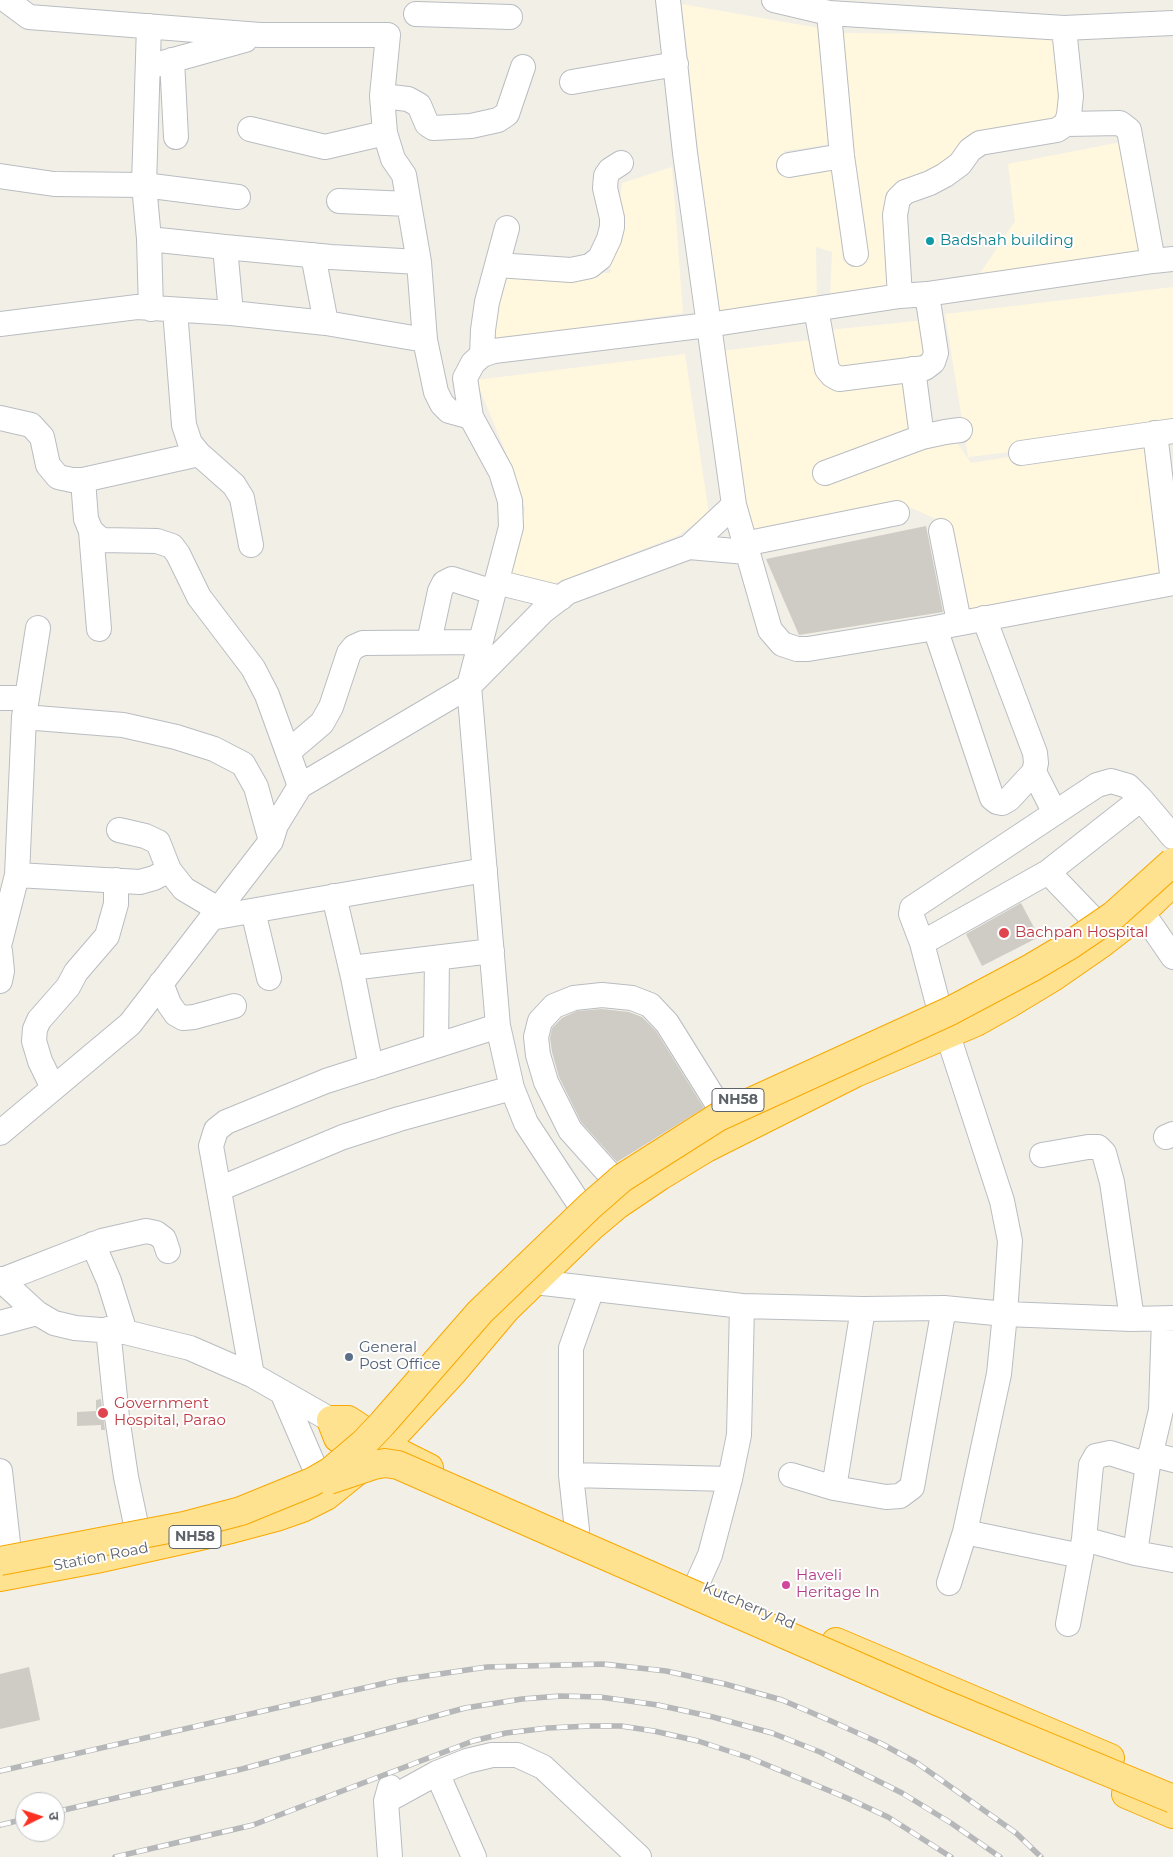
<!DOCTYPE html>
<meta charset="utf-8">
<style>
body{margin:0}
#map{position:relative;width:1173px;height:1857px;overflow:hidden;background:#f2efe7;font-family:Montserrat,"Noto Sans Devanagari",sans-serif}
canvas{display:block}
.north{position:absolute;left:15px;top:1792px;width:50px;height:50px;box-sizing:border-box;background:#fff;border:1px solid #bfc1c3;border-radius:50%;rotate:86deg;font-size:14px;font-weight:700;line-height:20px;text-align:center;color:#5e6369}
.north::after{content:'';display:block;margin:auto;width:18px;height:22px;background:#fb3223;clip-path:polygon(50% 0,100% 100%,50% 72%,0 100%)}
</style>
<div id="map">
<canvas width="1173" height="1857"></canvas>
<div class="north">उ</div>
</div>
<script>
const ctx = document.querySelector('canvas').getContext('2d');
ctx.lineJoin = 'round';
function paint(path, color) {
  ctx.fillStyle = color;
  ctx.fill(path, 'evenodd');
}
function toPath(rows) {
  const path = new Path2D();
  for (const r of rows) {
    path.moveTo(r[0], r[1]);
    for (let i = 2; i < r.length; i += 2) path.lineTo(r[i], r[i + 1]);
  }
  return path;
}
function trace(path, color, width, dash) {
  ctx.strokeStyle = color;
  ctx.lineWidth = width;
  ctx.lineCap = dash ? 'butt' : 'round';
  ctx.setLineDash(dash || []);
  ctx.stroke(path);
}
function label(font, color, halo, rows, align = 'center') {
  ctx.font = font + ' Montserrat,sans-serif';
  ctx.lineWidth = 4;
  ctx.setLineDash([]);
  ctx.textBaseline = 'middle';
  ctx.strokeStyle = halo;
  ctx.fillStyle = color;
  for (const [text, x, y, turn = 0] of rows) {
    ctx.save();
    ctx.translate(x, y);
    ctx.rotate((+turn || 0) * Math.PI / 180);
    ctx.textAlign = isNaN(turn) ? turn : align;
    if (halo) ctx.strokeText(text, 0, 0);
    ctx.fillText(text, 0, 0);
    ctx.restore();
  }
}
const commercial = toPath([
 [682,4,819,28,832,144,784,151,791,176,834,168,843,261,864,261,838,33,1055,35,1061,110,1047,122,889,199,890,290,830,298,832,252,816,247,817,301,716,314],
 [1131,140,1144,253,979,275,1015,221,1008,164],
 [672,167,683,313,493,341,504,276,610,273,622,183],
 [1173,287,1173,433,1148,435,1162,577,968,613,950,525,902,504,752,535,721,351,810,340,826,386,907,382,913,429,819,478,956,441,971,463,1128,438,968,457,945,314],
 [925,320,926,357,837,368,829,330],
 [685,354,709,514,677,536,550,585,511,575,525,509,506,453,476,380]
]);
const building = toPath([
 [926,526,943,612,799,635,766,559],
 [1021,903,1039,937,982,966,966,934],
 [602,1009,629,1012,642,1017,656,1031,704,1108,617,1162,581,1122,559,1077,552,1052,550,1038,552,1028,562,1018,577,1011],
 [101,1399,105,1430,101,1430,101,1425,77,1426,77,1412,96,1411,96,1400],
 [29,1667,40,1720,0,1729,0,1674]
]);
const minor = toPath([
 [6,0,29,17,260,35,388,35,382,96,385,133,393,159,404,175,419,262,425,340,436,392,442,404,449,411,471,417],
 [668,0,685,153,734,505,770,630,782,644,797,649,808,649,935,628,1173,583],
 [774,0,829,13,1064,28,1173,23],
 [829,13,842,156,856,254],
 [416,14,510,17],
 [149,26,144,185,149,239,151,309],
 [172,60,176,137],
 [148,67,245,40],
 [572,82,676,64],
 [382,96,408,99,419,105,427,124,433,128,471,126,498,120,507,114,523,67],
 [1066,124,1120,123,1129,130,1153,261],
 [250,129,325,147,385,133],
 [789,165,842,156],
 [0,176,54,184,144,185,238,197],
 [339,201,409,204],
 [149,239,225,247],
 [313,255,326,323],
 [497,265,571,270,590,266,600,258,609,239,612,227,612,218,605,188,606,176,610,170,621,163],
 [900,296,895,215,898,199,905,192,930,183,945,175,960,164,970,150,980,143,1057,130,1066,124,1069,115,1071,96,1064,28],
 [816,309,827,369,832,375,839,379,925,368,933,362,936,353,927,294],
 [175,310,184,425,190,443,199,454,234,485,242,498,251,545],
 [231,313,225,247,331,257,419,262],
 [0,324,137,307,231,313,326,323,425,340],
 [482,355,483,330,487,302,507,228],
 [913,369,922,437],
 [0,418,31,425,42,437,48,465,58,477,72,480,83,480,199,454],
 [1155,433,1173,582],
 [1021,453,1173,431],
 [825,473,922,437,945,432,960,430],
 [83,480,86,519,91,531,101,540,157,541,172,546,178,554,199,597,253,668,267,695,300,786],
 [91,531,99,629],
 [941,531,959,622],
 [744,544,897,513],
 [689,547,746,552],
 [496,582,561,598],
 [935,628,992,798,997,802,1002,803,1009,799,1034,772,1036,763,1035,753,984,618],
 [429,642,440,591,444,583,452,579,493,592],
 [0,698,27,698],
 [24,717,123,725,176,737,214,749,243,764,256,787,271,841],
 [288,752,322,723,331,707,349,653,354,647,363,643,480,642],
 [1034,772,1055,813],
 [119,830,145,836,158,842,169,870,184,889,218,909],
 [1048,872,1095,921],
 [17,875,140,882,154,878,169,870],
 [334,896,353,977,371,1067],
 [253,911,269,978],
 [1142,912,1173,957],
 [211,918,485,870],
 [0,942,17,875,24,717,38,628],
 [922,943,1048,872,1141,799],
 [0,951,2,971,0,981],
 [351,968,492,951],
 [161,983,169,1004,176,1014,183,1018,194,1017,234,1006],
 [436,1046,437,958],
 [53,1088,40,1061,34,1041,35,1029,39,1020,68,987,76,972,107,936,116,904,116,880],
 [0,1133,130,1024,271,841,276,825,300,786,469,686,511,527,510,501,501,472,471,417,465,378,473,363,482,355,494,351,708,325,900,296,927,294,1153,261,1173,259],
 [1166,1137,1173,1134],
 [1042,1155,1088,1147,1098,1147,1104,1153,1112,1182,1132,1319],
 [613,1178,570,1130,546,1082,538,1055,536,1037,540,1021,554,1006,574,998,602,995,632,998,650,1005,667,1023,720,1108],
 [219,1189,343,1137,399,1119,512,1088],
 [592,1226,580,1205,526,1123,512,1088,498,1026,469,686,542,612,568,592,689,547,734,505],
 [93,1244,109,1281,125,1332],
 [0,1279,37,1313,54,1323,75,1328,125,1332,190,1348,252,1375,331,1420],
 [2,1280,102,1241,146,1231,156,1233,164,1239,168,1251],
 [535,1282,742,1306,863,1309,944,1308,1005,1314,1132,1319,1173,1318],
 [0,1323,37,1313],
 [108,1329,117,1417,126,1477,137,1529],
 [252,1375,211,1146,216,1130,226,1122,326,1081,498,1026],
 [282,1392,326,1494],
 [1150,1454,1173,1460],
 [0,1471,9,1552],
 [571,1475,730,1479],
 [791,1475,834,1488,886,1497,900,1496,912,1487,944,1308],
 [834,1488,863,1309],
 [577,1530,571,1475,571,1348,592,1289],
 [965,1532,1081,1556],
 [1084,1539,1135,1553,1148,1465,1161,1410,1164,1319],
 [1135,1553,1173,1560],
 [949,1583,965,1532,999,1374,1005,1314,1010,1241,1002,1201,939,1008,922,943,911,914,912,908,1097,785,1111,781,1128,786,1141,799,1173,837],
 [697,1584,710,1555,730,1479,739,1435,742,1306],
 [1068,1624,1084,1539,1091,1465,1096,1456,1110,1453,1148,1465],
 [437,1773,474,1857],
 [390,1787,386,1801,390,1857],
 [386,1801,437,1773,467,1761,492,1755,517,1755,543,1767,639,1857]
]);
const highway = toPath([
 [376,1460,338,1438,331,1420,348,1420,395,1451,429,1468],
 [0,1577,96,1559,231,1529,276,1517,302,1508,326,1496,373,1458,452,1373,506,1309,592,1226,617,1205,660,1176,706,1148,855,1073,976,1022,1010,1003,1053,977,1102,943,1142,912,1173,882],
 [836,1642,1110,1758],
 [1126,1794,1173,1814]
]);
const rail = toPath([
 [0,1771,399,1680,487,1667,603,1664,666,1671,725,1684,782,1700,831,1721,882,1744,917,1763,1016,1833,1041,1857],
 [55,1812,242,1769,465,1708,522,1699,560,1696,600,1697,658,1705,713,1717,772,1733,820,1752,902,1793,951,1823,1000,1857],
 [0,1825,25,1819],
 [115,1857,253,1825,473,1741,506,1733,548,1728,590,1726,621,1726,654,1731,698,1741,750,1758,847,1798,888,1817,951,1857]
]);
const highwayBridge = toPath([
 [329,1480,374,1465,385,1463,398,1465,939,1702,1173,1799],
 [0,1561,184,1526,241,1511,312,1482,331,1471,364,1443,382,1424,480,1312,590,1206,622,1178,718,1117,950,1011,1031,968,1070,945,1114,915,1173,862]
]);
const markers = [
 [930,241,5,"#0f9aa8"],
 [1004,933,6,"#e0444e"],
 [349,1357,5,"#5c6f8a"],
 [103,1413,6,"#e0444e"],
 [786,1585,5,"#d1479c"]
];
const shields = [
 [738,1100,52],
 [195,1537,52]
];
const shieldNames = [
 ["NH58",738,1100],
 ["NH58",195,1537]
];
const cultureNames = [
 ["Badshah building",940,241]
];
const healthNames = [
 ["Bachpan Hospital",1015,933],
 ["Government",114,1404],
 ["Hospital, Parao",114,1421]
];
const serviceNames = [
 ["General",359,1348],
 ["Post Office",359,1365]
];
const streetNames = [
 ["Station Road",101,1557,-11],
 ["Kutcherry Rd",749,1606,23]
];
const hotelNames = [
 ["Haveli",796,1576],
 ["Heritage In",796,1593]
];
paint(commercial, '#fff7de');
paint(building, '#cfccc5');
trace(minor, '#b9bdc1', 26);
trace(highway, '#f8a800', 30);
trace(minor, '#fff', 24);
trace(highway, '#ffe290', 28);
trace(rail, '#b6b7b8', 5.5);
trace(rail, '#fff', 4, [11]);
trace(highwayBridge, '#f8a800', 30, []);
trace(highwayBridge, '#ffe290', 28);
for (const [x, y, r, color] of markers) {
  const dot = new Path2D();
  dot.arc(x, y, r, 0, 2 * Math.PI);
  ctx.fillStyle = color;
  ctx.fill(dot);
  trace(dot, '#fff', 2);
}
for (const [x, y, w] of shields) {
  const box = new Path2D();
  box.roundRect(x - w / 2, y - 11.5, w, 23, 4);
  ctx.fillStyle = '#fff';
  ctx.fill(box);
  trace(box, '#5e6369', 1);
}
label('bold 14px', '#5e6369', null, shieldNames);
label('15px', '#0d838f', '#fff', cultureNames, 'left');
label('15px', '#be3a42', '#fff', healthNames, 'left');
label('15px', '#4e5e75', '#fff', serviceNames, 'left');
label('15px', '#5e6369', '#fff', streetNames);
label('15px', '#b23c85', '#fff', hotelNames, 'left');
</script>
